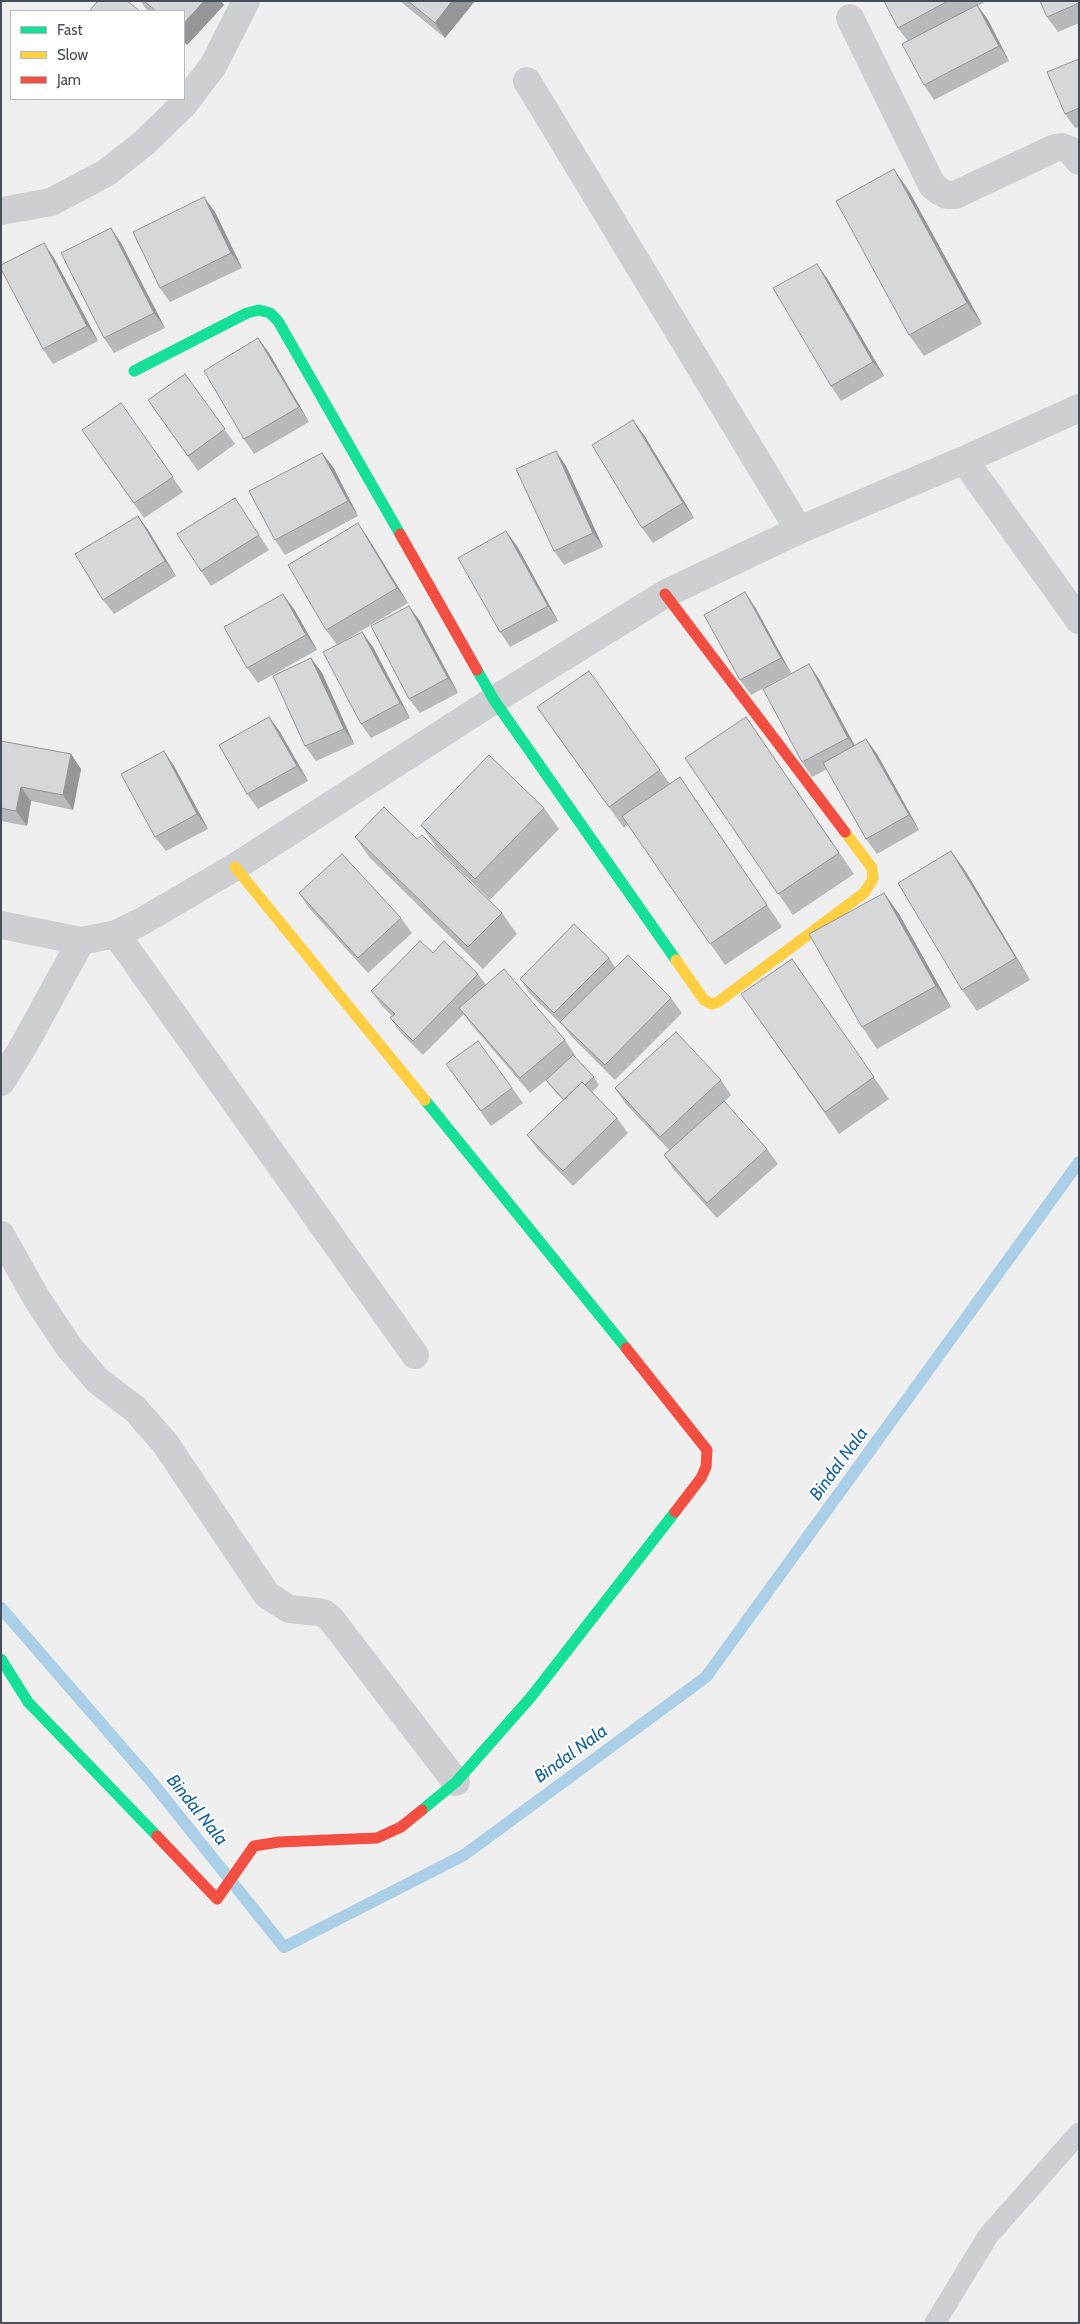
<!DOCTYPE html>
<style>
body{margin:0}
#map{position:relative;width:1080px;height:2324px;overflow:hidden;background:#efefef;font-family:Cabin,sans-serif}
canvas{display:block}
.frame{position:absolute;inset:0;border:2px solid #474d5a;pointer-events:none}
.legend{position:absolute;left:10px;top:10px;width:175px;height:90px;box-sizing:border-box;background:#fff;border:1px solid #b5b8bd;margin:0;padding:6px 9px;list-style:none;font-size:15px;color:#474d5a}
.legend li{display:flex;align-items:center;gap:10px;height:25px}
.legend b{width:25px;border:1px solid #b5b8bd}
</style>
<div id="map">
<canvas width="1080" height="2324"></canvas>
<div class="frame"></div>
<ul class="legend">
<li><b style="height:6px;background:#16e098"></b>Fast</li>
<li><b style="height:6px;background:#ffcf43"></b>Slow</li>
<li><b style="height:6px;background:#f24e42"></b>Jam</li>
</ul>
</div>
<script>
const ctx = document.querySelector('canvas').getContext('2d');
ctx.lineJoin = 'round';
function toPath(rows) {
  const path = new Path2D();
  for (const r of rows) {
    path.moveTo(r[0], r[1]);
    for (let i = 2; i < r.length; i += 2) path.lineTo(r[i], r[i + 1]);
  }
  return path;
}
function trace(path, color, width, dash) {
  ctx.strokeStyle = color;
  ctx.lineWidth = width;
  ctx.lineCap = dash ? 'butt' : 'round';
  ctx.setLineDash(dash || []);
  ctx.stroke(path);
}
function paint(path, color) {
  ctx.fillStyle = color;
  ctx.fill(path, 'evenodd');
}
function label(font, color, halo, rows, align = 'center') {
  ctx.font = font + ' Cabin,sans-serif';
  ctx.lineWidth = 4;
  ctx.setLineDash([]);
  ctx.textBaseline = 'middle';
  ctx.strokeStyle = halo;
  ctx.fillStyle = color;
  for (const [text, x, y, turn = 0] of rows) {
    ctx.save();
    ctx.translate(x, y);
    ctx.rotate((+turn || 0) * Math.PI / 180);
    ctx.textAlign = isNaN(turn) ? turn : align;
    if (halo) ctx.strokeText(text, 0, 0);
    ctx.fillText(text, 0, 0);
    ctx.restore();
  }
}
const stream = toPath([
 [1,1608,151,1781,284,1947,464,1855,706,1677,1079,1162]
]);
const lane = toPath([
 [935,2323,988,2236,1079,2133]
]);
const street = toPath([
 [850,18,932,185,939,191,947,195,955,195,1055,148,1062,147,1070,150,1079,161],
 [527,81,799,530],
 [1,211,51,202,106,173,144,143,183,105,213,66,246,1],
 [964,460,1079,620],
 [1,925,81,941,116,934,139,923,235,867,494,700,665,594,799,530,964,460,1079,408],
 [116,934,415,1355],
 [1,1082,23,1047,81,941],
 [1,1235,37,1299,69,1347,97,1380,135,1409,165,1443,267,1595,289,1609,318,1612,325,1614,331,1619,456,1782]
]);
const fast = toPath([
 [134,371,247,313,259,310,270,313,278,321,400,534],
 [477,670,494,700,676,960],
 [425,1100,626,1348],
 [1,1659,28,1702,157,1836],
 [422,1810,456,1782,531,1697,675,1512]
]);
const slow = toPath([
 [235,867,425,1100],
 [676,960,704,1000,712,1004,718,1002,864,893,873,879,872,868,845,832]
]);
const jam = toPath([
 [400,534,477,670],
 [665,594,845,832],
 [626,1348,707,1450,706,1467,701,1478,675,1512],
 [157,1836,217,1899,254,1846,279,1842,377,1838,401,1827,422,1810]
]);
const wall = toPath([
 [141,1,221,1,224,5,187,45,184,42,184,11,149,11,145,8],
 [400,1,475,1,445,38],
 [884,1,986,1,978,6,988,20,1009,61,934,100,924,85,908,41,898,28],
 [1079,1,1079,23,1058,32,1047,17],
 [1079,59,1079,127,1075,128,1065,114],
 [909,191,982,324,924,356,909,335],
 [215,212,242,268,170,302,160,288],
 [111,228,121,243,165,328,114,353,104,338],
 [54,258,98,341,53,364,43,349],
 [827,278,884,376,841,401,831,386],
 [258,338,269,353,309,422,254,454,244,439],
 [185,374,235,444,198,471,148,400],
 [121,403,183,492,144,518,82,430],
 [644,435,694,518,653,543,642,528],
 [322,453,333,467,358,516,285,555,275,540],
 [566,466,603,547,564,565,554,551],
 [245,513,269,550,211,586,201,571],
 [138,516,148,530,176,576,114,614,103,600],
 [368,538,408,603,337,645,326,630],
 [517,546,558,621,510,647,500,632],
 [755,607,791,673,751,695,740,680],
 [294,609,317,650,258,683,247,668],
 [420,621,458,693,420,713,409,699],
 [373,647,410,718,371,738,361,724],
 [311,658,322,673,354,744,316,761,305,746],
 [589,671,670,784,695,798,782,927,725,965,628,825,624,828,552,729],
 [819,679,855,746,866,739,877,754,919,830,877,854,866,839,827,769,812,777,802,762],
 [269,717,280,732,308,781,258,809,247,794],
 [746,717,854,874,793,915,685,758],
 [1,741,71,754,81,769,73,810,31,801,27,826,1,821],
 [164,751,174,766,208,829,166,851,155,837],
 [544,808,559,829,490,900,436,847,421,825],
 [355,837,417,839,502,913,517,934,483,969,370,858],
 [951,851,966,872,1030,980,977,1011,962,990],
 [299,893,401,918,412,933,368,973,309,908],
 [884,893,899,914,951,1007,877,1049,862,1027],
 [433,953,478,974,486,985,565,1040,575,1055,574,1056,594,1077,599,1085,592,1092,617,1118,628,1133,573,1186,538,1150,527,1135,563,1100,551,1087,546,1080,530,1093,470,1023,464,1014,423,1055,401,1033,390,1018,392,1016,382,1006,371,991],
 [609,958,615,967,671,998,682,1013,615,1080,571,1036,565,1028,530,994,520,979],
 [792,959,889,1099,839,1134,741,994],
 [457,1079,512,1088,523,1103,491,1126],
 [721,1080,731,1095,724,1102,767,1149,778,1164,717,1218,674,1170,664,1155,669,1150,625,1103,615,1088]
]);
const shadedWall = toPath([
 [204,1,221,1,224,5,187,45,184,40,184,23],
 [452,1,475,1,445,38,435,23],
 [977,5,988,20,1009,61,999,46],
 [894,169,909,191,982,324,967,303],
 [204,197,215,212,242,268,231,253],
 [111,228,121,243,165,328,154,313],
 [44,243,54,258,98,341,87,326],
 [817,264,827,278,884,376,873,362],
 [258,338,269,353,309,422,299,407],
 [633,420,644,435,694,518,683,503],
 [556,451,566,466,603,547,593,533],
 [322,453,333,467,358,516,348,501],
 [138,516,148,530,176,576,165,561],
 [358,523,368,538,408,603,397,588],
 [506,531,517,546,558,621,548,606],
 [745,592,755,607,791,673,781,658],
 [283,594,294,609,317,650,306,635],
 [409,606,420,621,458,693,448,678],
 [362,632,373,647,410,718,400,703],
 [311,658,322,673,354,744,344,729],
 [809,664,819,679,858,752,848,738],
 [269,717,280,732,308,781,297,766],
 [866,739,877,754,919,830,909,815],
 [164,751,174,766,208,829,197,814],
 [71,754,81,769,73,810,63,795],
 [21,787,31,801,27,826,16,811],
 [951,851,966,872,1030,980,1016,958],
 [884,893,899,914,951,1007,936,986]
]);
const building = toPath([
 [98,1,127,1,140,11,89,11,98,1],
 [144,1,204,1,184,23,184,11,156,11,144,1],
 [408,1,452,1,435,23,408,1],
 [884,1,948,1,898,28,884,1],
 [1040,1,1079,1,1079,3,1047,17,1040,1],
 [977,5,999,46,924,85,902,44,977,5],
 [1079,59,1079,108,1065,114,1047,72,1079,59],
 [894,169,967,303,909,335,836,201,894,169],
 [204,197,231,253,160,288,133,232,204,197],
 [111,228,154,313,104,338,61,253,111,228],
 [44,243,87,326,43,349,1,269,1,265,44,243],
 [817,264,873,362,831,386,773,288,817,264],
 [258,338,299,407,244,439,204,371,258,338],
 [185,374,225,429,188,456,148,400,185,374],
 [121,403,173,477,134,503,82,430,121,403],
 [633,420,683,503,642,528,592,445,633,420],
 [556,451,593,533,554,551,516,469,556,451],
 [322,453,348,501,275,540,249,491,322,453],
 [235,498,259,535,201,571,177,534,235,498],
 [138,516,165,561,103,600,75,554,138,516],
 [358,523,397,588,326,630,288,565,358,523],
 [506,531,548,606,500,632,458,558,506,531],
 [745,592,781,658,740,680,704,615,745,592],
 [283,594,306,635,247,668,224,627,283,594],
 [409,606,448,678,409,699,371,626,409,606],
 [362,632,400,703,361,724,323,652,362,632],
 [311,658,344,729,305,746,273,676,311,658],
 [809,664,848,738,802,762,763,689,809,664],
 [589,671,660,770,609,807,537,707,589,671],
 [269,717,297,766,247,794,219,745,269,717],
 [746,717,839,853,778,894,685,758,746,717],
 [866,739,909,815,866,839,823,763,866,739],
 [1,741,71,754,63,795,21,787,16,811,1,808,1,741],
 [164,751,197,814,155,837,121,774,164,751],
 [489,755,544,808,475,879,421,825,489,755],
 [680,777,767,905,710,944,622,816,680,777],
 [384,807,417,839,422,835,502,913,468,947,355,837,384,807],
 [951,851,1016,958,962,990,898,883,951,851],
 [342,854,401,918,358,958,299,893,342,854],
 [884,893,936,986,862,1027,809,934,884,893],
 [574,924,609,958,554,1013,520,979,574,924],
 [420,941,433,953,444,941,478,974,413,1041,390,1018,395,1014,371,991,420,941],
 [628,955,671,998,605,1065,560,1022,628,955],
 [792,959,874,1077,825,1112,741,994,792,959],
 [504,969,565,1040,520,1078,459,1008,504,969],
 [676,1032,721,1080,660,1137,615,1088,676,1032],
 [478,1041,512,1088,481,1111,446,1064,478,1041],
 [573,1055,594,1077,585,1085,582,1082,564,1100,546,1080,573,1055],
 [582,1082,617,1118,563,1171,527,1135,582,1082],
 [724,1101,767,1149,707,1203,664,1155,724,1101]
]);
const waterNames = [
 ["Bindal Nala",839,1464,-54],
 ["Bindal Nala",571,1754,-36],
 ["Bindal Nala",197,1810,51]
];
trace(stream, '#accfe8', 12);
trace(lane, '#cdcfd2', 21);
trace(street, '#cdcfd2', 28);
trace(fast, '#16e098', 11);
trace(slow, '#ffcf43', 11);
trace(jam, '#f24e42', 11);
paint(wall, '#b8b9bb');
paint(shadedWall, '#969698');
paint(building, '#d6d7d9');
trace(building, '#969698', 1);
label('italic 18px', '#16649e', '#fff', waterNames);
</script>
